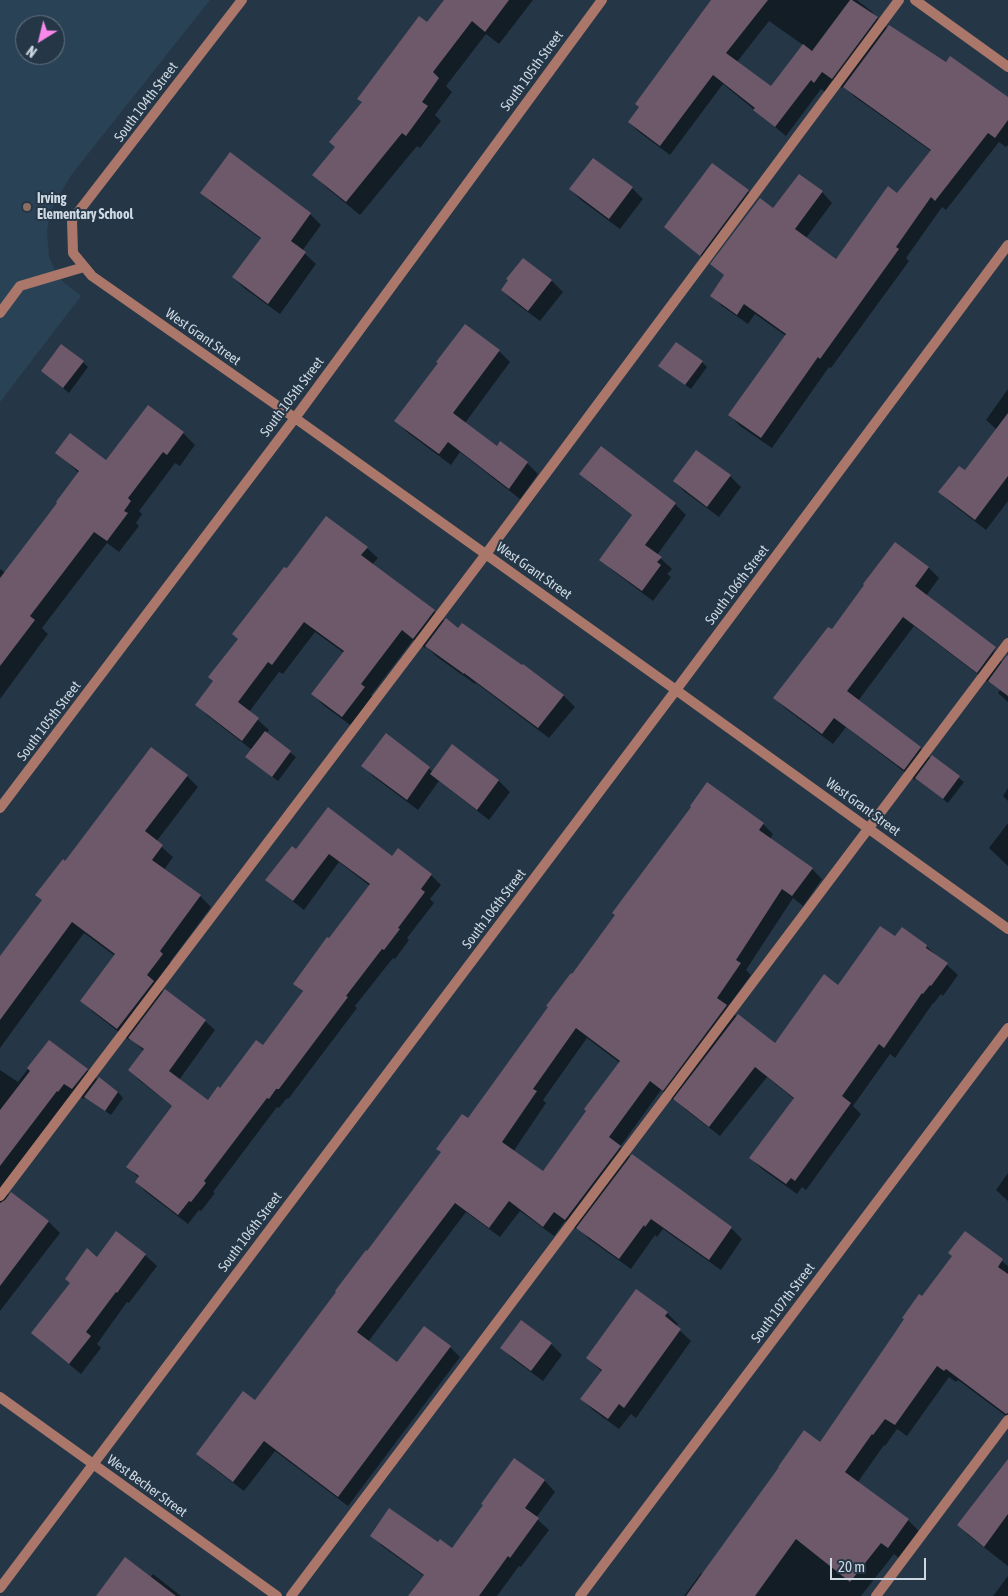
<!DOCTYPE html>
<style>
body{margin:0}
#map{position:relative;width:1008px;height:1596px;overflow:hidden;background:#253747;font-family:"Asap Condensed",sans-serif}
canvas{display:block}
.north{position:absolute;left:15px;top:15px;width:50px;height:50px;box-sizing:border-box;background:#253747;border:1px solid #687785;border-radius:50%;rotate:216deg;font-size:14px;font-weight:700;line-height:20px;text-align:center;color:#cdd8e2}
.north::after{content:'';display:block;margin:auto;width:18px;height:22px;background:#f888ea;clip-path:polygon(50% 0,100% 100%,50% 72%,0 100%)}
.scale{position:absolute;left:830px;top:1558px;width:96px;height:22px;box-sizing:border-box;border:2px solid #cdd8e2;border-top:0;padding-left:6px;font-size:15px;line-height:18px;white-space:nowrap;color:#cdd8e2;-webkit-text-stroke:4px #253747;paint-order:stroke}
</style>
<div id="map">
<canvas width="1008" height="1596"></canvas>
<div class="north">N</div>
<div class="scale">20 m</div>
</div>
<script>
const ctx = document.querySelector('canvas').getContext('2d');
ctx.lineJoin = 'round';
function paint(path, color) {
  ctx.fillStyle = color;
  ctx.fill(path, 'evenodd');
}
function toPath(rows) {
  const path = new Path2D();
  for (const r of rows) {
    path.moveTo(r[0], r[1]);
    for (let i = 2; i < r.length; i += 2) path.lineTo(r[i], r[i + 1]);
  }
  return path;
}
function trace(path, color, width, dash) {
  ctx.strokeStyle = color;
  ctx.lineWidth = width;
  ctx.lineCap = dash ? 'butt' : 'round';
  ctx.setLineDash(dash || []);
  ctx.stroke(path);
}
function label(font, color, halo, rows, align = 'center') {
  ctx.font = font + ' "Asap Condensed",sans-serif';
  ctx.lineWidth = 4;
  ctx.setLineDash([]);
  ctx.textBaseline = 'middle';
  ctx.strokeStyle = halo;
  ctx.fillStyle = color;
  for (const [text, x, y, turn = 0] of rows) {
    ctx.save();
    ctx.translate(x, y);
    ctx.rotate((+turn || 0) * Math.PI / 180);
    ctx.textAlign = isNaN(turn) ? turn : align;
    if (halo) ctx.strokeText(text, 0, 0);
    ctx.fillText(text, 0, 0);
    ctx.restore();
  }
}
const built = toPath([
 [0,0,210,0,72,174,57,199,49,215,47,232,49,257,55,270,63,282,81,296,0,402],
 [25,25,55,25,55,55,25,55]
]);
const shadow = toPath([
 [445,0,533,0,499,44,486,34,446,86,452,92,435,115,441,121,420,148,417,146,360,215,327,188,314,175,336,147,363,103,359,99,428,24],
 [713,0,857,0,871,11,888,29,1008,99,1008,145,1006,147,999,142,946,210,942,207,906,258,909,261,831,368,829,367,772,448,740,426,730,415,786,336,755,314,748,324,722,306,711,295,725,276,712,264,773,210,822,192,832,203,806,238,836,260,898,195,931,151,855,97,844,86,842,88,833,81,825,92,821,89,786,136,723,84,670,155,639,132,629,122],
 [769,21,803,45,772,87,737,62],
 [632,188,643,199,620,229,581,200,570,189],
 [748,191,753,196,706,260,671,232],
 [202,193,310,214,321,225,302,251,316,264,280,314,244,288,233,277,261,239,213,204],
 [523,259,552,281,563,292,540,321,513,301,502,290],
 [499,351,510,362,465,423,497,447,500,443,527,463,538,474,520,499,460,452,451,465,407,432,396,420],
 [83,362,88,367,69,393,43,371],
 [702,362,707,367,691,389,660,366],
 [1008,389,1008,501,986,530,951,503,940,492,965,472,997,430,986,420],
 [148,406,183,433,195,445,180,466,175,463,139,511,142,514,136,523,139,526,119,552,107,543,42,628,48,634,0,699,0,569,6,573,58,503,79,473,57,453,106,462],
 [581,474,675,504,686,515,657,555,672,569,667,574,671,577,653,601,612,570,601,559,633,516,592,485],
 [730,476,741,487,719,517,685,492,674,481],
 [896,543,929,568,939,578,926,596,984,639,995,650,993,653,1003,663,1008,664,1008,702,998,693,1000,690,990,681,988,682,914,626,858,701,920,748,931,759,932,757,964,782,948,803,916,778,915,780,846,727,833,744,785,708,775,698,832,631],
 [367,548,378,558,372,565,434,611,445,622,522,667,523,665,564,696,575,707,549,738,476,683,475,684,437,657,426,646,425,648,413,640,371,695,374,699,353,727,323,705,313,694,344,653,315,632,283,674,279,672,249,712,269,730,266,734,296,757,278,781,252,762,252,750,208,716,197,705,214,682,239,639,287,570],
 [386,735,433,772,453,746,499,781,510,792,489,820,439,781,418,810,374,777,363,766],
 [187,776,198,787,156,842,173,857,164,870,200,896,211,907,170,962,174,966,158,986,164,993,205,1021,215,1030,179,1080,208,1102,263,1047,304,993,294,983,370,886,339,862,304,910,277,889,267,880,297,851,392,858,431,875,441,885,430,899,434,903,407,938,409,940,395,959,393,958,355,1006,357,1008,289,1098,286,1099,279,1108,277,1107,213,1192,215,1193,201,1211,199,1210,188,1224,146,1192,136,1182,139,1178,128,1167,173,1107,139,1080,130,1070,144,1051,130,1038,129,1040,93,1012,82,1001,115,956,84,933,0,1048,0,958,43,900,65,863],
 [1008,788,1008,801,1003,796],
 [1008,823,1008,866,989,848],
 [763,824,773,834,770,839,812,869,822,879,803,906,793,898,746,970,751,975,727,1008,737,1017,776,1045,838,987,895,938,926,946,958,975,943,996,941,994,934,1003,933,1003,895,1058,890,1054,853,1106,861,1114,806,1190,802,1187,797,1194,762,1169,751,1158,794,1099,767,1077,720,1136,686,1110,675,1099,673,1100,661,1090,620,1147,631,1158,731,1228,742,1239,721,1270,663,1229,657,1237,655,1235,631,1269,589,1239,578,1227,576,1229,565,1221,554,1236,520,1211,500,1237,466,1212,368,1342,397,1364,450,1347,460,1357,348,1506,275,1451,244,1491,208,1464,198,1454,255,1402,469,1120,572,976],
 [587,1038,620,1063,543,1173,513,1152,546,1103,543,1100],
 [49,1041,87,1070,98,1080,118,1092,123,1098,111,1115,86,1097,84,1099,76,1094,3,1188,10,1196,12,1194,49,1222,60,1233,0,1311,0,1070,18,1082],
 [1008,1173,1008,1201,996,1190],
 [117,1233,145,1255,157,1266,129,1303,127,1302,97,1344,101,1348,81,1374,44,1344,33,1333,98,1259],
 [965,1233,1008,1266,1008,1414,1006,1416,958,1380,956,1382,949,1377,907,1436,897,1429,885,1446,884,1445,858,1482,908,1520,920,1532,900,1559,894,1554,861,1596,684,1596,701,1573,703,1575,820,1443,953,1256],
 [667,1313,678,1324,676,1327,691,1341,636,1418,631,1414,619,1429,593,1410,582,1399,602,1372,588,1358],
 [522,1322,551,1344,562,1355,543,1381,513,1359,502,1348],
 [515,1459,545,1481,555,1492,536,1518,549,1530,521,1567,519,1566,497,1596,410,1596,424,1576,382,1546,372,1536,438,1544,453,1550],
 [1008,1461,1008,1566,968,1535,959,1525],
 [153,1574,181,1596,106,1596,150,1578],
 [1008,1576,1008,1596,993,1596]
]);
const building = toPath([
 [444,0,509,0,485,32,472,21,433,72,439,78,422,102,428,106,406,136,402,133,346,202,312,175,335,147,329,142,362,102,357,99,419,16,427,22],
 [711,0,768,0,726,53,771,86,803,44,812,51,850,0,852,0,878,17,832,79,822,72,814,83,811,80,775,127,753,110,755,108,713,75,660,146,628,122,639,107,635,104],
 [889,25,946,62,950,56,1008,97,1008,120,995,138,988,133,935,201,931,197,896,247,899,249,820,359,818,357,761,438,728,415,786,334,744,304,737,315,710,296,724,275,710,264,760,198,773,208,799,174,823,191,795,229,836,259,888,186,897,193,931,150,843,87],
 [230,152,311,213,291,241,306,252,268,304,232,277,261,238,200,193],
 [593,158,633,187,609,219,569,189],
 [712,163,749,190,700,256,664,227],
 [523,258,552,280,528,311,501,290,508,280,506,279],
 [465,324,500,350,453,413,497,446,500,441,528,462,509,489,448,442,439,454,394,421,438,363,436,362],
 [676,342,703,361,685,385,658,366],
 [61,344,84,361,63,388,41,371],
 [148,405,184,432,167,455,163,452,128,498,131,501,124,511,128,513,107,541,94,532,30,616,35,620,0,666,0,578,57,503,56,502,79,471,55,453,70,433,106,460],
 [1008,413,1008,476,975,520,938,492,959,466,965,470],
 [601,446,676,503,645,545,662,557,657,562,661,565,642,591,599,560,632,515,579,474],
 [696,450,731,475,707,507,673,481],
 [326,516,368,547,361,555,435,610,413,639,402,630,361,684,365,687,342,717,311,694,344,651,304,622,272,665,268,662,238,702,259,718,242,741,195,705,213,681,208,677,238,639,232,634,284,567,287,568],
 [895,542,929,567,915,586,996,647,977,673,903,617,847,691,921,747,904,770,834,718,822,734,773,698,828,627,832,629,864,585,863,584],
 [446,618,458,628,462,623,522,665,523,664,564,695,538,728,464,673,464,674,425,646],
 [1007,655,1008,656,1008,696,988,681],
 [265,731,291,751,272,777,245,757],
 [386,733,430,767,407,800,361,766],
 [452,744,499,780,477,810,430,774],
 [151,747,188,775,145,831,163,845,152,860,201,895,160,951,163,954,147,975,154,981,117,1029,80,1001,115,954,72,922,0,1020,0,956,42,900,35,895,63,859,65,861],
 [932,755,960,776,943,799,915,778],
 [707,782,764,823,759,830,813,868,792,896,782,889,736,960,741,963,717,998,727,1005,663,1091,650,1081,609,1137,621,1146,565,1220,554,1212,543,1227,509,1201,489,1228,455,1203,357,1332,397,1362,424,1326,451,1346,338,1497,264,1441,233,1482,196,1454,243,1391,255,1400,336,1292,335,1291,366,1250,367,1251,441,1152,436,1149,462,1114,468,1118,548,1007,546,1006,571,973,572,974,615,915,612,913,691,807,690,806],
 [576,1028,620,1061,584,1109,586,1111,543,1171,502,1142,537,1091,533,1089],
 [328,807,392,856,398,848,432,874,421,889,425,892,398,928,400,929,384,950,382,949,346,996,348,997,279,1089,276,1089,269,1099,267,1098,204,1181,206,1183,191,1202,189,1201,178,1215,135,1182,139,1176,126,1167,172,1106,128,1070,144,1049,128,1038,165,989,206,1020,169,1071,208,1100,218,1086,220,1088,256,1040,263,1045,303,991,293,984,327,937,329,938,370,884,329,854,293,901,265,880,292,846,296,849],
 [880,926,895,936,902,927,927,945,926,948,948,963,931,986,930,985,923,994,922,993,884,1048,879,1044,842,1096,851,1103,795,1181,791,1178,786,1184,749,1158,794,1098,755,1067,709,1127,673,1099,738,1014,775,1043,824,974,838,985],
 [49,1040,88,1069,72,1089,64,1084,58,1092,57,1091,0,1166,0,1110,30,1071,27,1068],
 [99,1077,118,1092,105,1111,84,1097],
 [632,1154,732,1227,709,1260,651,1219,645,1227,644,1225,619,1259,576,1228],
 [11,1192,49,1221,0,1286,0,1203,5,1200],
 [116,1231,146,1254,117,1293,116,1292,86,1332,91,1336,69,1364,31,1333,70,1283,65,1279,87,1248,97,1257],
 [965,1231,1003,1259,998,1267,1008,1274,1008,1413,1006,1414,946,1369,944,1371,937,1366,895,1425,885,1419,873,1435,872,1434,845,1472,909,1519,888,1548,881,1543,850,1582,796,1539,755,1596,686,1596,779,1467,778,1467,804,1430,820,1442,894,1334,904,1319,902,1318,919,1294,922,1296,952,1256,948,1253],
 [636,1289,668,1312,665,1316,681,1329,624,1408,619,1404,608,1419,580,1399,602,1370,586,1358],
 [521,1320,552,1343,531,1371,500,1348],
 [514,1458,545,1480,525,1508,539,1518,510,1558,508,1556,479,1596,408,1596,424,1575,370,1536,389,1508,438,1542,440,1539,452,1548,483,1505,481,1504],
 [1008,1459,1008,1514,984,1547,957,1525],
 [125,1557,176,1596,96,1596]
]);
const lane = toPath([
 [915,0,1008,67],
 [0,313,20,286,84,267],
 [0,1196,486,554,899,0],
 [291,1596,1008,643],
 [876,1596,1008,1420]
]);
const street = toPath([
 [242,0,72,220,73,253,92,276,295,418,676,690,1008,929],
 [0,808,295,418,602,0],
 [0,1397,277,1596],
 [0,1588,676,690,1008,245],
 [580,1596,1008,1028]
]);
const markers = [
 [27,207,5,"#8d6e63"]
];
const streetNames = [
 ["South 105th Street",532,71,-54],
 ["South 104th Street",146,102,-53],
 ["West Grant Street",203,337,35],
 ["South 105th Street",292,397,-53],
 ["West Grant Street",534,571,35],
 ["South 106th Street",737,585,-53],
 ["South 105th Street",49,721,-53],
 ["West Grant Street",863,807,36],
 ["South 106th Street",494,909,-53],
 ["South 106th Street",250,1232,-53],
 ["South 107th Street",783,1303,-53],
 ["West Becher Street",147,1486,36]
];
const poiNames = [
 ["Irving",37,199],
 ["Elementary School",37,215]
];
paint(built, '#2a4256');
paint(shadow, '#0007');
paint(building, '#6d596a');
trace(lane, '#ab776a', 10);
trace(street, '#ab776a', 10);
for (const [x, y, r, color] of markers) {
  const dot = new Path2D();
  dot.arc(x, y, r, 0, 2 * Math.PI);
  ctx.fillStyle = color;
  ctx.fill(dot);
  trace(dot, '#253747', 2);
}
label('14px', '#cdd8e2', '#253747', streetNames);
label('bold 14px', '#cdd8e2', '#253747', poiNames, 'left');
</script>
